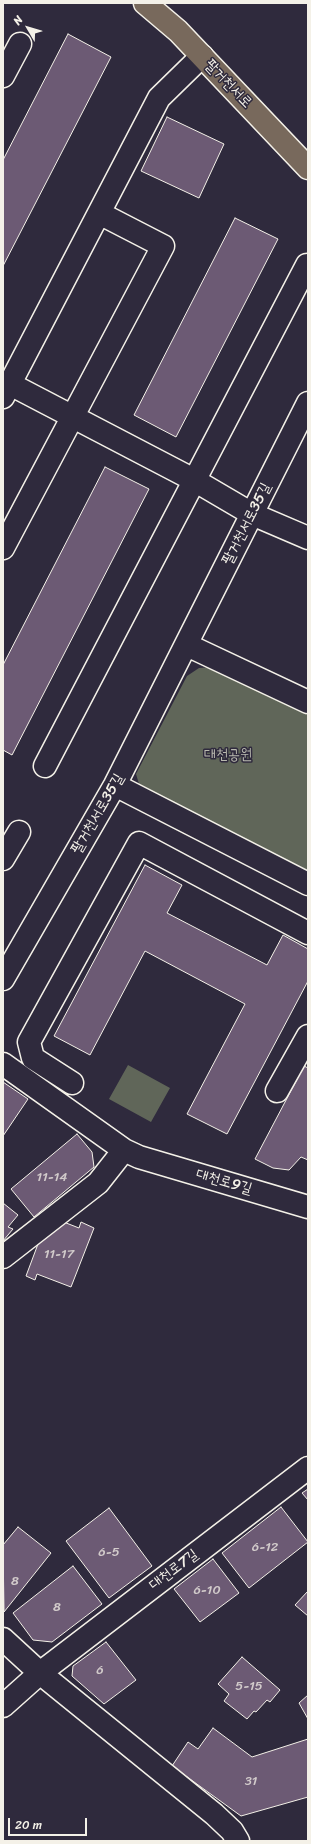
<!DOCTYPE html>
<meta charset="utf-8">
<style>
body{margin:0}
#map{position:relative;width:311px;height:1844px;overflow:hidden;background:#2f2a3d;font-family:Sriracha,sans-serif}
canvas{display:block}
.frame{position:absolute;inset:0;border:4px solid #f4f1e8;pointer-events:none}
.north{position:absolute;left:8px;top:8px;width:40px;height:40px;-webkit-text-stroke:3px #2f2a3d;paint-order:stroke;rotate:308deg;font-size:11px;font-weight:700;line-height:16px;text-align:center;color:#f4f1e8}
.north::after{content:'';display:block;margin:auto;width:14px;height:18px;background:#f4f1e8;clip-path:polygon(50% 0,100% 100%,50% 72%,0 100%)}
.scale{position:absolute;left:8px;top:1818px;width:79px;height:18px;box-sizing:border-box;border:2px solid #f4f1e8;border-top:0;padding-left:5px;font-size:12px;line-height:14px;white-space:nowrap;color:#f4f1e8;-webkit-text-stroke:3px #2f2a3d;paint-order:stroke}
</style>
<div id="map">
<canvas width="311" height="1844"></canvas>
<div class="frame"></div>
<div class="north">N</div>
<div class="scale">20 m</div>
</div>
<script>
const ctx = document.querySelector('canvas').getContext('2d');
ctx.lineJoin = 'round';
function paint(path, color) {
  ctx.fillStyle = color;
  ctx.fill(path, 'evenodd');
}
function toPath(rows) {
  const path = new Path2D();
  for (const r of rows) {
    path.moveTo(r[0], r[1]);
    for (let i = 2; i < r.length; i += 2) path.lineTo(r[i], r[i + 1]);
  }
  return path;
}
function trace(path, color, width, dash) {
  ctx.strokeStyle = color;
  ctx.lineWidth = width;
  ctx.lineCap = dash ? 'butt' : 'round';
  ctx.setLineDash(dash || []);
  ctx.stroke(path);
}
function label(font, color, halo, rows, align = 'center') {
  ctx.font = font + ' Sriracha,"Poor Story",sans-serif';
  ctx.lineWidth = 3;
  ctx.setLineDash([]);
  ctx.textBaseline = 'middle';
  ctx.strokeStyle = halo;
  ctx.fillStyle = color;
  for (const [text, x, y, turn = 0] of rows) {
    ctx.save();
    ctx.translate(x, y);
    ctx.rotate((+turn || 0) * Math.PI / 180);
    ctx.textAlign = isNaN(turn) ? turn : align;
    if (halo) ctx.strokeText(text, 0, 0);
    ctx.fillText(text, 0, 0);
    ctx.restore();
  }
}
const green = toPath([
 [213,667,308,715,308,872,147,794,139,784,136,774,187,676,199,668],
 [128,1065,170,1088,151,1122,109,1099]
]);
const building = toPath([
 [68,34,111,57,3,266,3,160,68,34],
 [167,117,224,144,199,198,141,171,167,117],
 [235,218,278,239,176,437,134,415,235,218],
 [105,467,149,489,12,755,3,750,3,665,105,467],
 [145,865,182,885,167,913,267,965,283,935,308,949,308,981,227,1134,187,1114,245,1004,145,951,90,1055,54,1036,145,865],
 [304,1066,308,1068,308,1160,301,1157,289,1170,273,1168,255,1159,304,1066],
 [3,1082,28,1099,3,1136,3,1082],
 [77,1134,92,1152,94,1167,34,1217,11,1189,77,1134],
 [3,1203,18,1215,8,1227,13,1229,3,1241,3,1203],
 [61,1221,79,1228,81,1222,94,1228,71,1287,37,1274,35,1280,26,1276,41,1236,61,1221],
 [308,1489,308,1500,302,1493,308,1489],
 [281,1507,308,1542,249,1588,222,1553,281,1507],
 [109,1508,152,1566,109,1598,66,1541,109,1508],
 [18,1527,51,1553,4,1612,3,1545,18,1527],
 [213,1559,239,1593,200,1622,174,1589,213,1559],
 [73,1566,102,1604,52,1642,33,1640,13,1613,73,1566],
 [308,1591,308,1616,295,1605,308,1591],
 [106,1642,136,1680,104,1704,72,1676,73,1666,106,1642],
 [242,1657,280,1690,270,1702,267,1700,256,1712,254,1711,247,1719,224,1701,229,1694,218,1684,242,1657],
 [308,1695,308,1719,299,1703,308,1695],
 [213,1728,252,1757,308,1739,308,1797,241,1816,172,1766,188,1742,198,1749,213,1728]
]);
const minor = toPath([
 [3,76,20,44],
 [10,384,194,480,252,514,308,538],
 [3,397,159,98,202,56],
 [3,548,163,246,99,213],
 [187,645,308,702],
 [45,766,307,265],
 [115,785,308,884],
 [3,859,19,832],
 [3,979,115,785,308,403],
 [3,1064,124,1150,139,1157,308,1207],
 [72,1083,33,1058,29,1042,139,843,308,933],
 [277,1091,308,1036],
 [3,1257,98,1183,124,1150],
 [3,1639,40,1673,214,1814,232,1831,238,1841],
 [3,1706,40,1673,308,1468]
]);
const major = toPath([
 [145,3,178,31,308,168]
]);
const numberNames = [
 ["11-14",52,1178],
 ["11-17",59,1255],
 ["6-12",265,1548],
 ["6-5",109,1553],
 ["8",15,1582],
 ["6-10",207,1591],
 ["8",57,1608],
 ["6",100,1671],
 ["5-15",249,1687],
 ["31",251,1782]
];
const streetNames = [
 ["팔거천서로",228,84,46],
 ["팔거천서로35길",247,524,-63],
 ["팔거천서로35길",98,814,-60],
 ["대천로9길",224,1182,16],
 ["대천로7길",174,1570,-37]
];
const parkNames = [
 ["대천공원",228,755]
];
paint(green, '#606659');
paint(building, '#6c5a74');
trace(building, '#f4f1e8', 1);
trace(minor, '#f4f1e8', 25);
trace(major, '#f4f1e8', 25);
trace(minor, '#2f2a3d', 22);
trace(major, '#78695c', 22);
label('13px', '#d2cbcb', null, numberNames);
label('15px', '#f4f1e8', '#2f2a3d', streetNames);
label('15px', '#b9b9af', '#2f2a3d', parkNames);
</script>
